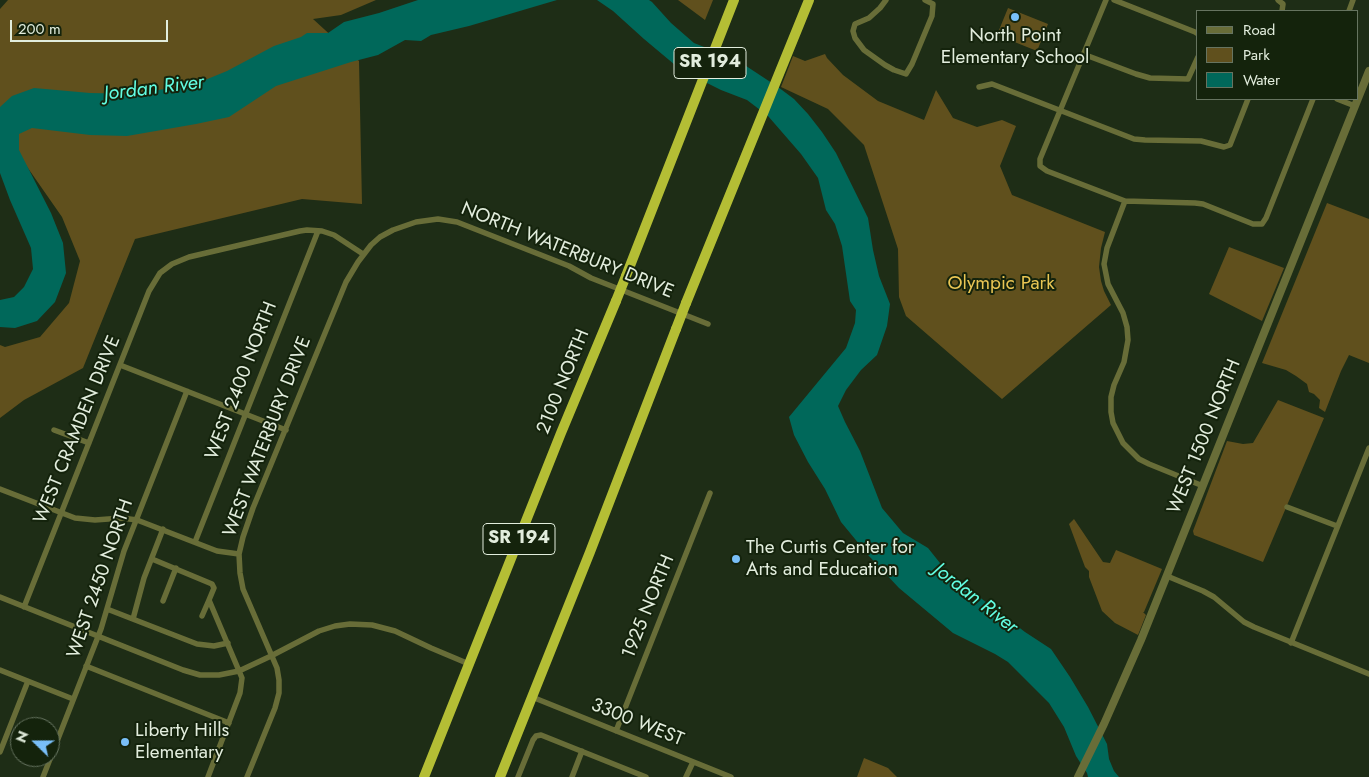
<!DOCTYPE html>
<style>
body{margin:0}
#map{position:relative;width:1369px;height:777px;overflow:hidden;background:#1e2d16;font-family:Jost,sans-serif}
canvas{display:block}
.legend{position:absolute;left:1196px;top:10px;width:162px;height:90px;box-sizing:border-box;background:#14230c;border:1px solid #667460;margin:0;padding:6px 9px;list-style:none;font-size:15px;color:#e2eddd}
.legend li{display:flex;align-items:center;gap:10px;height:25px}
.legend b{width:25px;border:1px solid #667460}
.north{position:absolute;left:10px;top:717px;width:50px;height:50px;box-sizing:border-box;background:#14230c;border:1px solid #667460;border-radius:50%;rotate:292deg;font-size:14px;font-weight:700;line-height:20px;text-align:center;color:#e2eddd}
.north::after{content:'';display:block;margin:auto;width:18px;height:22px;background:#79bff8;clip-path:polygon(50% 0,100% 100%,50% 72%,0 100%)}
.scale{position:absolute;left:10px;top:20px;width:158px;height:22px;box-sizing:border-box;border:2px solid #e2eddd;border-top:0;padding-left:6px;font-size:15px;line-height:18px;white-space:nowrap;color:#e2eddd;-webkit-text-stroke:4px #14230c;paint-order:stroke}
</style>
<div id="map">
<canvas width="1369" height="777"></canvas>
<ul class="legend">
<li><b style="height:6px;background:#686d38"></b>Road</li>
<li><b style="height:14px;background:#60501d"></b>Park</li>
<li><b style="height:14px;background:#00685a"></b>Water</li>
</ul>
<div class="north">N</div>
<div class="scale">200 m</div>
</div>
<script>
const ctx = document.querySelector('canvas').getContext('2d');
ctx.lineJoin = 'round';
function paint(path, color) {
  ctx.fillStyle = color;
  ctx.fill(path, 'evenodd');
}
function toPath(rows) {
  const path = new Path2D();
  for (const r of rows) {
    path.moveTo(r[0], r[1]);
    for (let i = 2; i < r.length; i += 2) path.lineTo(r[i], r[i + 1]);
  }
  return path;
}
function trace(path, color, width, dash) {
  ctx.strokeStyle = color;
  ctx.lineWidth = width;
  ctx.lineCap = dash ? 'butt' : 'round';
  ctx.setLineDash(dash || []);
  ctx.stroke(path);
}
function label(font, color, halo, rows, align = 'center') {
  ctx.font = font + ' Jost,sans-serif';
  ctx.lineWidth = 4;
  ctx.setLineDash([]);
  ctx.textBaseline = 'middle';
  ctx.strokeStyle = halo;
  ctx.fillStyle = color;
  for (const [text, x, y, turn = 0] of rows) {
    ctx.save();
    ctx.translate(x, y);
    ctx.rotate((+turn || 0) * Math.PI / 180);
    ctx.textAlign = isNaN(turn) ? turn : align;
    if (halo) ctx.strokeText(text, 0, 0);
    ctx.fillText(text, 0, 0);
    ctx.restore();
  }
}
const green = toPath([
 [8,0,376,0,341,15,313,19,359,61,362,204,302,199,135,239,83,368,24,400,0,418,0,345,5,347,40,337,69,303,80,261,62,217,0,128,0,9],
 [678,0,713,0,705,20],
 [1008,8,1048,24,1037,51,997,35],
 [825,54,827,58,843,75,878,101,924,120,936,90,953,118,977,127,1002,120,1016,126,1000,166,1012,195,1105,232,1101,248,1099,267,1101,281,1104,291,1111,305,1002,399,906,316,899,297,898,249,864,145,828,109,781,87,793,56,805,61],
 [1327,203,1369,219,1369,363,1349,355,1341,371,1325,412,1319,408,1320,400,1314,394,1309,392,1307,384,1296,376,1286,370,1262,363],
 [1229,247,1284,268,1262,321,1209,294],
 [1278,400,1324,418,1263,562,1194,535,1193,531,1227,441,1243,444,1253,443],
 [1074,519,1103,562,1110,563,1116,550,1162,569,1144,612,1143,612,1146,615,1138,635,1115,623,1102,611,1089,577,1089,571,1085,567,1069,524],
 [864,758,888,768,897,777,857,777]
]);
const water = toPath([
 [418,0,557,0,469,26,431,35,421,41,405,40,378,55,351,62,276,86,229,117,196,124,127,136,90,135,32,128,19,134,19,150,51,213,63,243,66,273,55,302,37,321,15,328,0,327,0,300,14,297,24,287,33,269,31,248,10,200,0,173,0,107,12,96,34,88,90,93,138,94,164,89,188,87,227,71,274,46,301,37,307,33,328,33,344,22,379,13],
 [597,0,649,0,652,2,671,23,694,43,737,60,778,87,794,99,808,114,822,132,836,153,868,218,873,250,879,276,890,304,887,326,877,355,861,370,846,390,838,406,845,422,860,451,882,508,903,533,928,548,948,573,1025,632,1051,649,1070,677,1088,707,1107,744,1109,759,1114,771,1119,777,1088,777,1087,773,1076,756,1064,727,1049,703,1008,662,995,654,953,633,899,588,869,556,841,522,825,489,808,462,794,435,789,417,846,348,855,323,856,310,850,301,842,246,835,224,826,210,818,178,801,154,768,116,747,100,721,90,681,70,644,39,613,11]
]);
const minor = toPath([
 [886,0,880,8,869,18,855,24,853,31,855,38,864,50,885,65,894,70,906,74,912,64,932,16,933,4,925,0],
 [1106,0,1040,159,1040,166,1047,171,1125,201,1195,203,1203,204,1253,224,1262,224,1266,218,1313,99],
 [1114,0,1195,32,1198,34],
 [1278,0,1283,4,1282,11],
 [1349,11,1353,0],
 [1083,54,1136,74,1150,78,1188,79,1198,57],
 [979,87,992,84,1134,139,1145,140,1201,141,1224,147,1230,145,1248,99],
 [1337,99,1355,106],
 [1125,201,1107,248,1104,264,1108,284,1123,313,1127,327,1128,340,1124,362,1114,385,1111,397,1111,412,1113,423,1123,443,1139,459,1149,464,1203,486],
 [120,365,286,430],
 [54,430,89,443],
 [0,489,75,518,95,520,122,518,137,520,217,551,239,554],
 [1287,507,1337,526],
 [195,542,318,231],
 [152,559,212,584,214,588,209,600,242,678,240,693,208,777],
 [1167,576,1203,591,1214,597,1244,622,1254,627,1369,674],
 [0,597,183,670,200,675,219,675,239,671,271,656,319,631,335,626,350,624,372,625,395,631,431,648,469,664],
 [163,601,176,568],
 [24,607,149,291,160,273,172,264,189,257,300,231,307,230,322,231,334,235,363,254],
 [107,609,197,644,214,646,228,643],
 [202,616,209,600],
 [133,619,144,578,163,529],
 [1291,643,1369,448],
 [86,666,229,723],
 [0,670,73,699],
 [532,697,731,777],
 [616,731,710,493],
 [0,752,28,681],
 [43,777,101,629,124,551,187,391],
 [247,777,275,708,279,693,279,680,277,668,243,589,240,573,239,554,243,537,253,508,346,282,358,262,371,245,380,237,393,230,416,222,438,219,457,222,569,266,591,278,708,324],
 [518,777,533,740,536,736,541,735,646,777],
 [572,777,582,751],
 [686,777,693,762]
]);
const tertiary = toPath([
 [1078,777,1104,724,1141,640,1369,71]
]);
const trunk = toPath([
 [626,276,734,0],
 [686,303,809,0],
 [424,777,561,433,616,301],
 [500,777,590,552,676,329]
]);
const trunkBridge = toPath([
 [616,301,626,276],
 [676,329,686,303]
]);
const markers = [
 [1015,17,5,"#79bff8"],
 [736,559,5,"#79bff8"],
 [125,742,5,"#79bff8"]
];
const shields = [
 [710,63,72],
 [519,539,72]
];
const shieldNames = [
 ["SR 194",710,63],
 ["SR 194",519,539]
];
const poiNames = [
 ["North Point",1015,36,"center"],
 ["Elementary School",1015,58,"center"],
 ["The Curtis Center for",746,548],
 ["Arts and Education",746,570],
 ["Liberty Hills",135,731],
 ["Elementary",135,753]
];
const streetNames = [
 ["NORTH WATERBURY DRIVE",567,251,22],
 ["WEST 2400 NORTH",242,381,-69],
 ["2100 NORTH",564,382,-68],
 ["WEST CRAMDEN DRIVE",78,430,-68],
 ["WEST WATERBURY DRIVE",268,437,-69],
 ["WEST 1500 NORTH",1205,437,-68],
 ["WEST 2450 NORTH",101,579,-71],
 ["1925 NORTH",649,607,-68],
 ["3300 WEST",637,723,22]
];
const parkNames = [
 ["Olympic Park",1001,284]
];
const waterNames = [
 ["Jordan River",154,89,-7],
 ["Jordan River",975,599,38]
];
paint(green, '#60501d');
paint(water, '#00685a');
trace(minor, '#686d38', 5.5);
trace(tertiary, '#686d38', 8);
trace(trunk, '#b4be35', 10);
trace(trunkBridge, '#b4be35', 10);
for (const [x, y, r, color] of markers) {
  const dot = new Path2D();
  dot.arc(x, y, r, 0, 2 * Math.PI);
  ctx.fillStyle = color;
  ctx.fill(dot);
  trace(dot, '#14230c', 2);
}
for (const [x, y, w] of shields) {
  const box = new Path2D();
  box.roundRect(x - w / 2, y - 15.5, w, 31, 4);
  ctx.fillStyle = '#14230c';
  ctx.fill(box);
  trace(box, '#e2eddd', 1);
}
label('bold 18px', '#e2eddd', null, shieldNames);
label('19px', '#e2eddd', '#14230c', poiNames, 'left');
label('19px', '#e2eddd', '#14230c', streetNames);
label('19px', '#e9c654', '#14230c', parkNames);
label('italic 20px', '#62fde2', '#14230c', waterNames);
</script>
